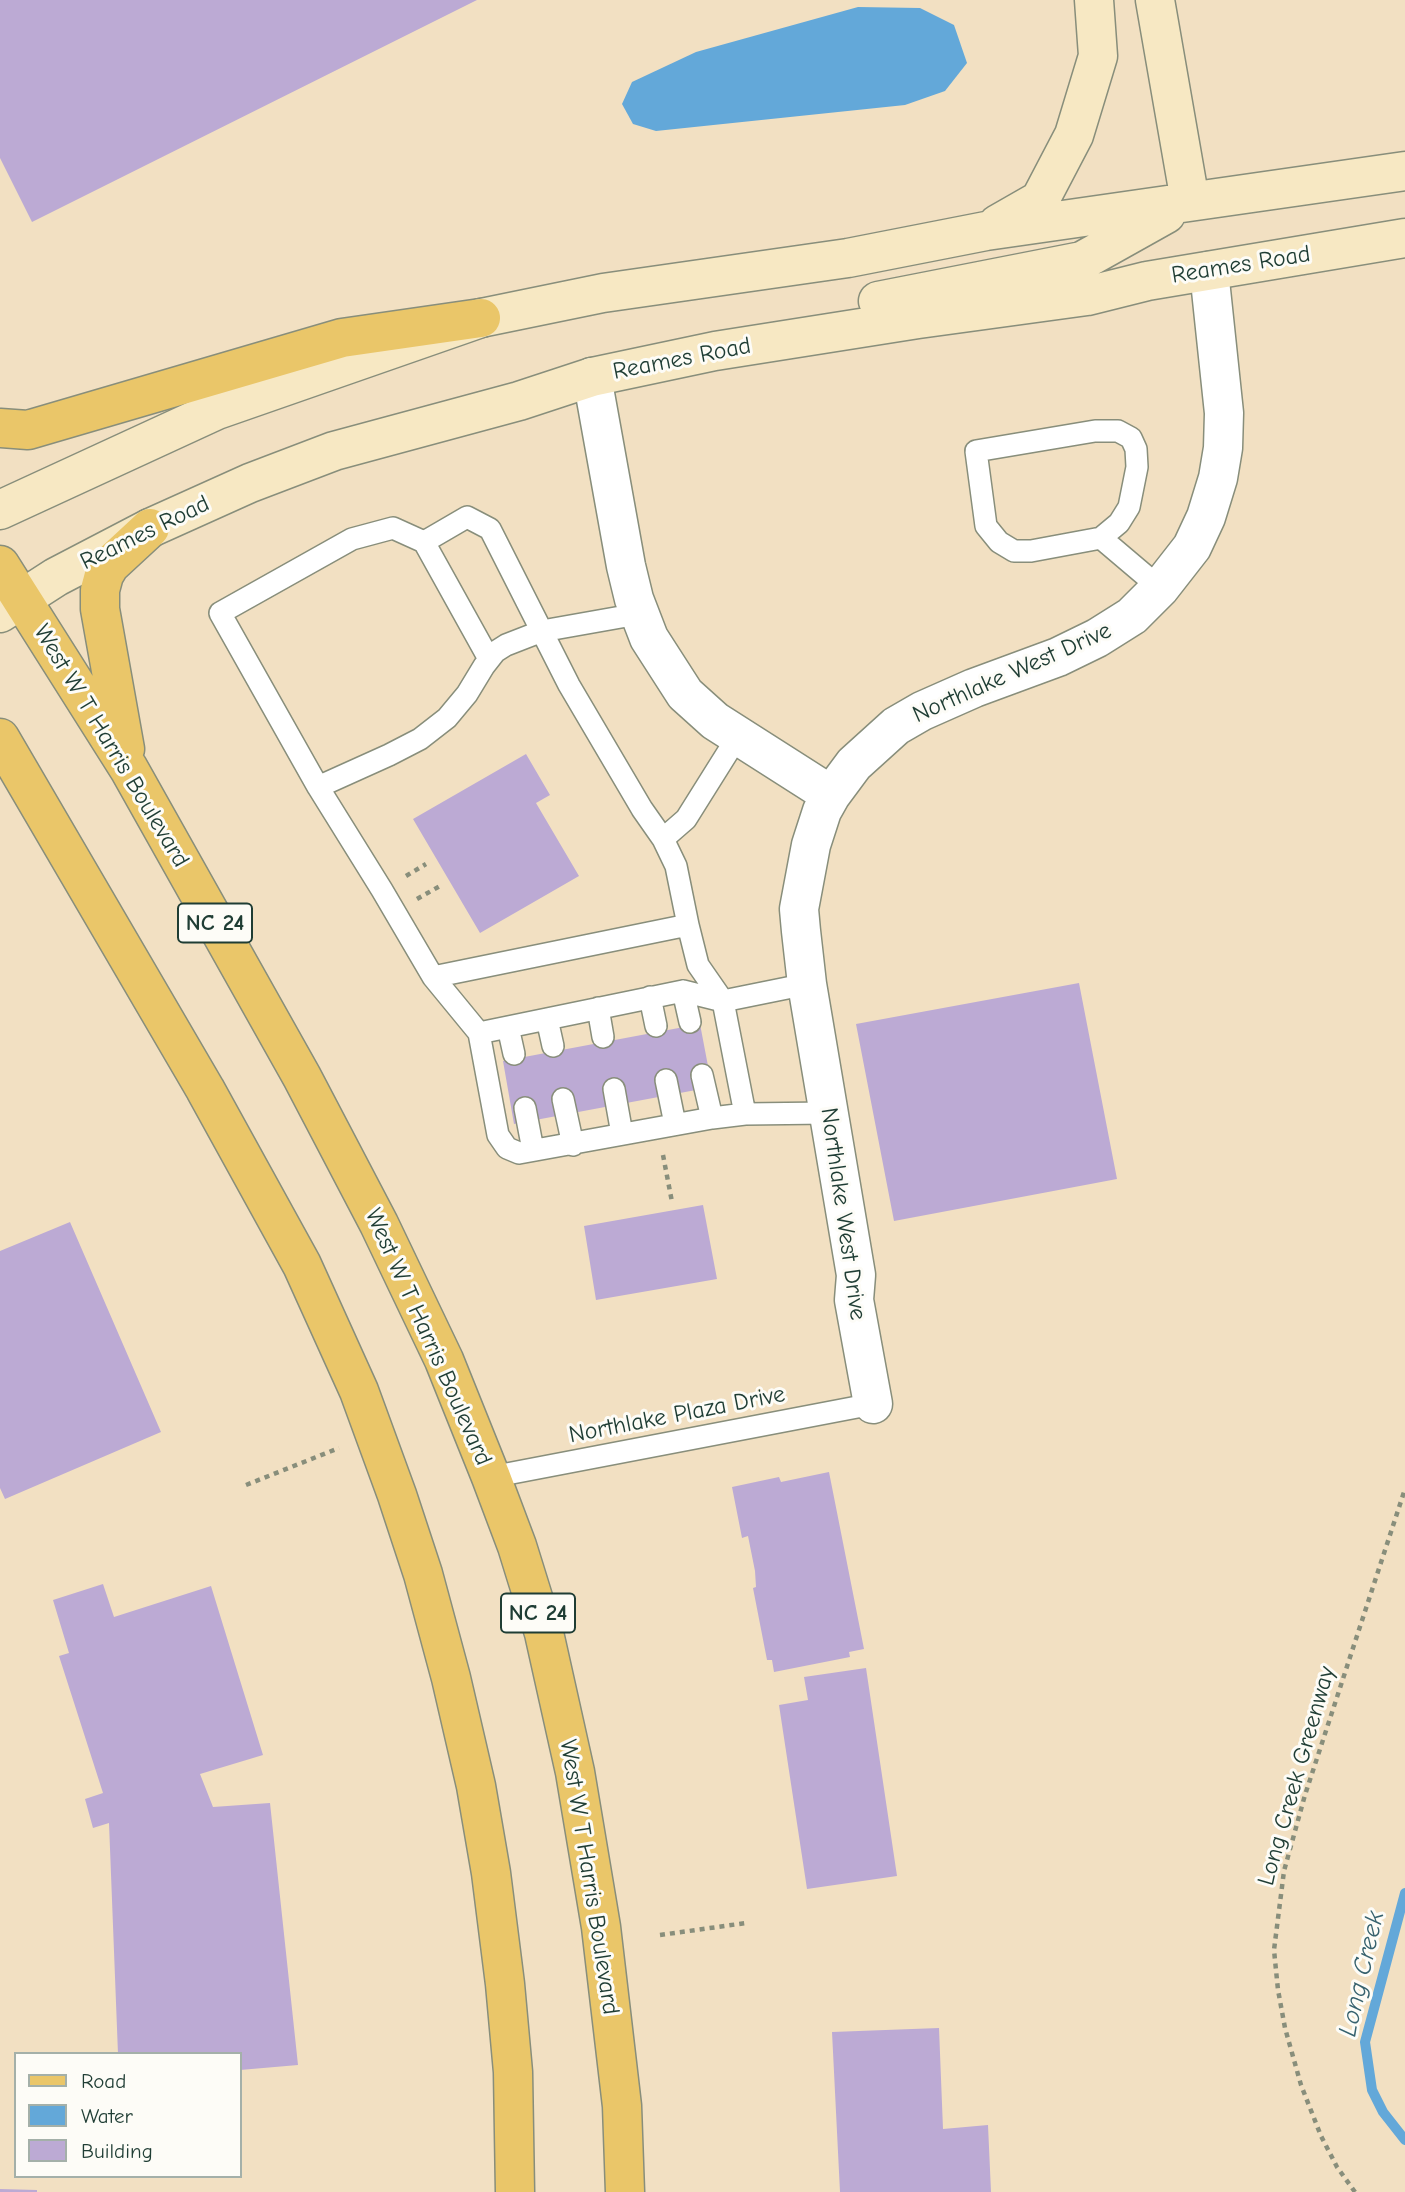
<!DOCTYPE html>
<html>
<head>
<meta charset="utf-8">
<style>
	body { margin:0 }
	#map { position:relative; width:1405px; height:2192px; overflow:hidden; background:#f2e0c2; font-family:"Comic Neue",sans-serif }
	canvas { display:block }
	.legend { position:absolute; left:14px; top:2052px; width:228px; height:126px; box-sizing:border-box; background:#fdfcf7; border:2px solid #a4b0a9; margin:0; padding:9px 12px; list-style:none; font-size:21px; color:#1f3d34 }
	.legend li { display:flex; align-items:center; gap:14px; height:35px }
	.legend b { width:35px; border:2px solid #a4b0a9 }
</style>
</head>
<body>
<div id="map">
<canvas width="1405" height="2192"></canvas>
<ul class="legend">
<li><b style="height:9px;background:#eac669"></b>Road</li>
<li><b style="height:19px;background:#63a8d9"></b>Water</li>
<li><b style="height:19px;background:#bcaad4"></b>Building</li>
</ul>
</div>
<script>
const ctx = document.querySelector('canvas').getContext('2d');
ctx.lineJoin = 'round';
function fill(path, color) { ctx.fillStyle = color; ctx.fill(path, 'evenodd'); }
const toPath = rows => new Path2D(rows.map(r => 'M' + r).join(''));
function stroke(path, color, width, dash) { ctx.strokeStyle = color; ctx.lineWidth = width; ctx.lineCap = dash ? 'butt' : 'round'; ctx.setLineDash(dash || []); ctx.stroke(path); }
function write(font, color, halo, rows, align = 'center') {
  ctx.font = font + ' "Comic Neue",sans-serif'; ctx.lineWidth = 6; ctx.setLineDash([]); ctx.textBaseline = 'middle'; ctx.strokeStyle = halo; ctx.fillStyle = color; for (const [text, x, y, turn = 0] of rows) {
    ctx.save(); ctx.translate(x, y); ctx.rotate((+turn || 0) * Math.PI / 180); ctx.textAlign = isNaN(turn) ? turn : align; if (halo) ctx.strokeText(text, 0, 0); ctx.fillText(text, 0, 0); ctx.restore();
  }
}
const water = toPath([
	[858,7,920,8,954,25,967,63,945,91,905,105,656,131,633,124,622,104,632,82,696,52]
]);
const stream = toPath([
	[1405,1893,1365,2042,1372,2090,1383,2112,1405,2140]
]);
const building = toPath([
	[0,0,477,0,32,222,0,158],
	[526,754,550,795,536,803,579,876,480,933,413,819],
	[1079,983,1117,1179,894,1221,856,1024],
	[700,1024,712,1087,514,1124,503,1061],
	[703,1205,717,1279,596,1300,584,1226],
	[70,1222,161,1432,5,1499,0,1488,0,1251],
	[829,1472,864,1649,849,1652,850,1657,774,1672,772,1660,767,1660,753,1588,756,1587,755,1571,748,1536,742,1538,732,1487,779,1477,781,1482],
	[103,1584,114,1617,211,1586,263,1755,200,1774,213,1807,270,1803,298,2065,240,2070,240,2054,118,2054,109,1823,93,1828,85,1799,103,1793,59,1656,69,1653,53,1600],
	[866,1668,897,1876,807,1889,779,1705,808,1700,804,1677],
	[939,2028,943,2129,988,2125,991,2192,840,2192,832,2032],
	[0,2189,37,2190,37,2192,0,2192]
]);
const path = toPath([
	[406,876,426,864],
	[417,899,440,886],
	[663,1155,672,1202],
	[246,1485,339,1448],
	[660,1935,746,1923],
	[1355,2192,1337,2167,1321,2136,1301,2085,1285,2028,1278,1990,1274,1950,1284,1871,1305,1795,1405,1489]
]);
const lane = toPath([
	[1101,538,1119,523,1129,507,1137,467,1136,449,1131,438,1118,431,1095,431,976,451,986,526,999,542,1014,551,1031,551,1101,538,1160,588],
	[424,542,467,517,490,529,569,685,642,809,663,839,686,819,738,736],
	[638,614,542,631,506,645,495,652,484,666,467,694,447,718,420,739,389,755,318,787,382,890,433,977,688,925,676,866,663,839],
	[318,787,220,613,352,539,393,528,424,542,489,659],
	[688,925,698,965,723,1001,745,1114],
	[433,977,479,1033,498,1135,507,1148,519,1153,712,1118,745,1114,828,1113],
	[683,991,690,1022],
	[650,997,656,1026],
	[598,1008,603,1037],
	[547,1019,553,1046],
	[508,1027,514,1054],
	[479,1033,683,991,723,1001,807,984],
	[702,1075,712,1118],
	[666,1080,675,1124],
	[614,1089,622,1134],
	[563,1099,573,1145],
	[525,1108,533,1150],
	[491,1477,873,1404]
]);
const street = toPath([
	[592,377,626,566,634,599,649,638,685,694,715,721,831,795],
	[873,1404,854,1300,856,1275,807,984,801,931,799,909,811,845,822,811,831,795,854,764,896,726,922,711,974,688,1058,657,1097,638,1132,616,1160,588,1192,547,1206,517,1218,478,1223,448,1224,413,1209,271]
]);
const secondary = toPath([
	[1155,0,1190,201],
	[998,224,1040,200,1074,135,1098,56,1094,0],
	[878,301,1082,261,1166,214],
	[0,510,217,410,481,318,603,293,848,258,986,231,1405,171],
	[0,613,56,577,150,528,250,483,334,451,519,401,592,377,715,351,918,319,1087,296,1147,281,1405,238]
]);
const primary = toPath([
	[0,428,28,430,342,338,481,318],
	[0,565,129,769,302,1077,379,1224,444,1360,491,1477,517,1546,544,1633,575,1772,601,1927,622,2106,625,2192],
	[0,738,205,1089,302,1265,359,1391,397,1495,423,1574,451,1678,476,1786,491,1873,505,1984,513,2072,515,2192],
	[125,749,100,609,100,590,104,575,110,565,150,528]
]);
const shields = [
	[215,923,74],
	[538,1613,74]
];
const shieldNames = [
	["NC 24",215,923],
	["NC 24",538,1613]
];
const streetNames = [
	["Reames Road",1241,265,-9],
	["Reames Road",682,359,-11],
	["Reames Road",145,533,-26],
	["Northlake West Drive",1012,673,-24],
	["West W T Harris Boulevard",111,746,59],
	["Northlake West Drive",843,1214,82],
	["West W T Harris Boulevard",428,1337,66],
	["Northlake Plaza Drive",677,1415,-11],
	["Long Creek Greenway",1297,1776,-74],
	["West W T Harris Boulevard",589,1877,81]
];
const waterNames = [
	["Long Creek",1362,1974,-77]
];
fill(water, '#63a8d9');
stroke(stream, '#63a8d9', 10);
fill(building, '#bcaad4');
stroke(lane, '#888e7b', 24);
stroke(street, '#888e7b', 41);
stroke(secondary, '#888e7b', 41);
stroke(primary, '#888e7b', 41);
stroke(path, '#888e7b', 4.5, [5, 5]);
stroke(lane, '#fff', 21);
stroke(street, '#fff', 38);
stroke(secondary, '#f7e8c3', 38);
stroke(primary, '#eac669', 38);
for (const [x, y, w] of shields) { const box = new Path2D(); box.roundRect(x - w / 2, y - 19.5, w, 39, 5); ctx.fillStyle = '#fdfcf7'; ctx.fill(box); stroke(box, '#1f3d34', 2); }
write('bold 23px', '#1f3d34', null, shieldNames);
write('24px', '#1f3d34', '#fdfcf7', streetNames);
write('italic 26px', '#37626e', '#fdfcf7', waterNames);
</script>
</body>
</html>
